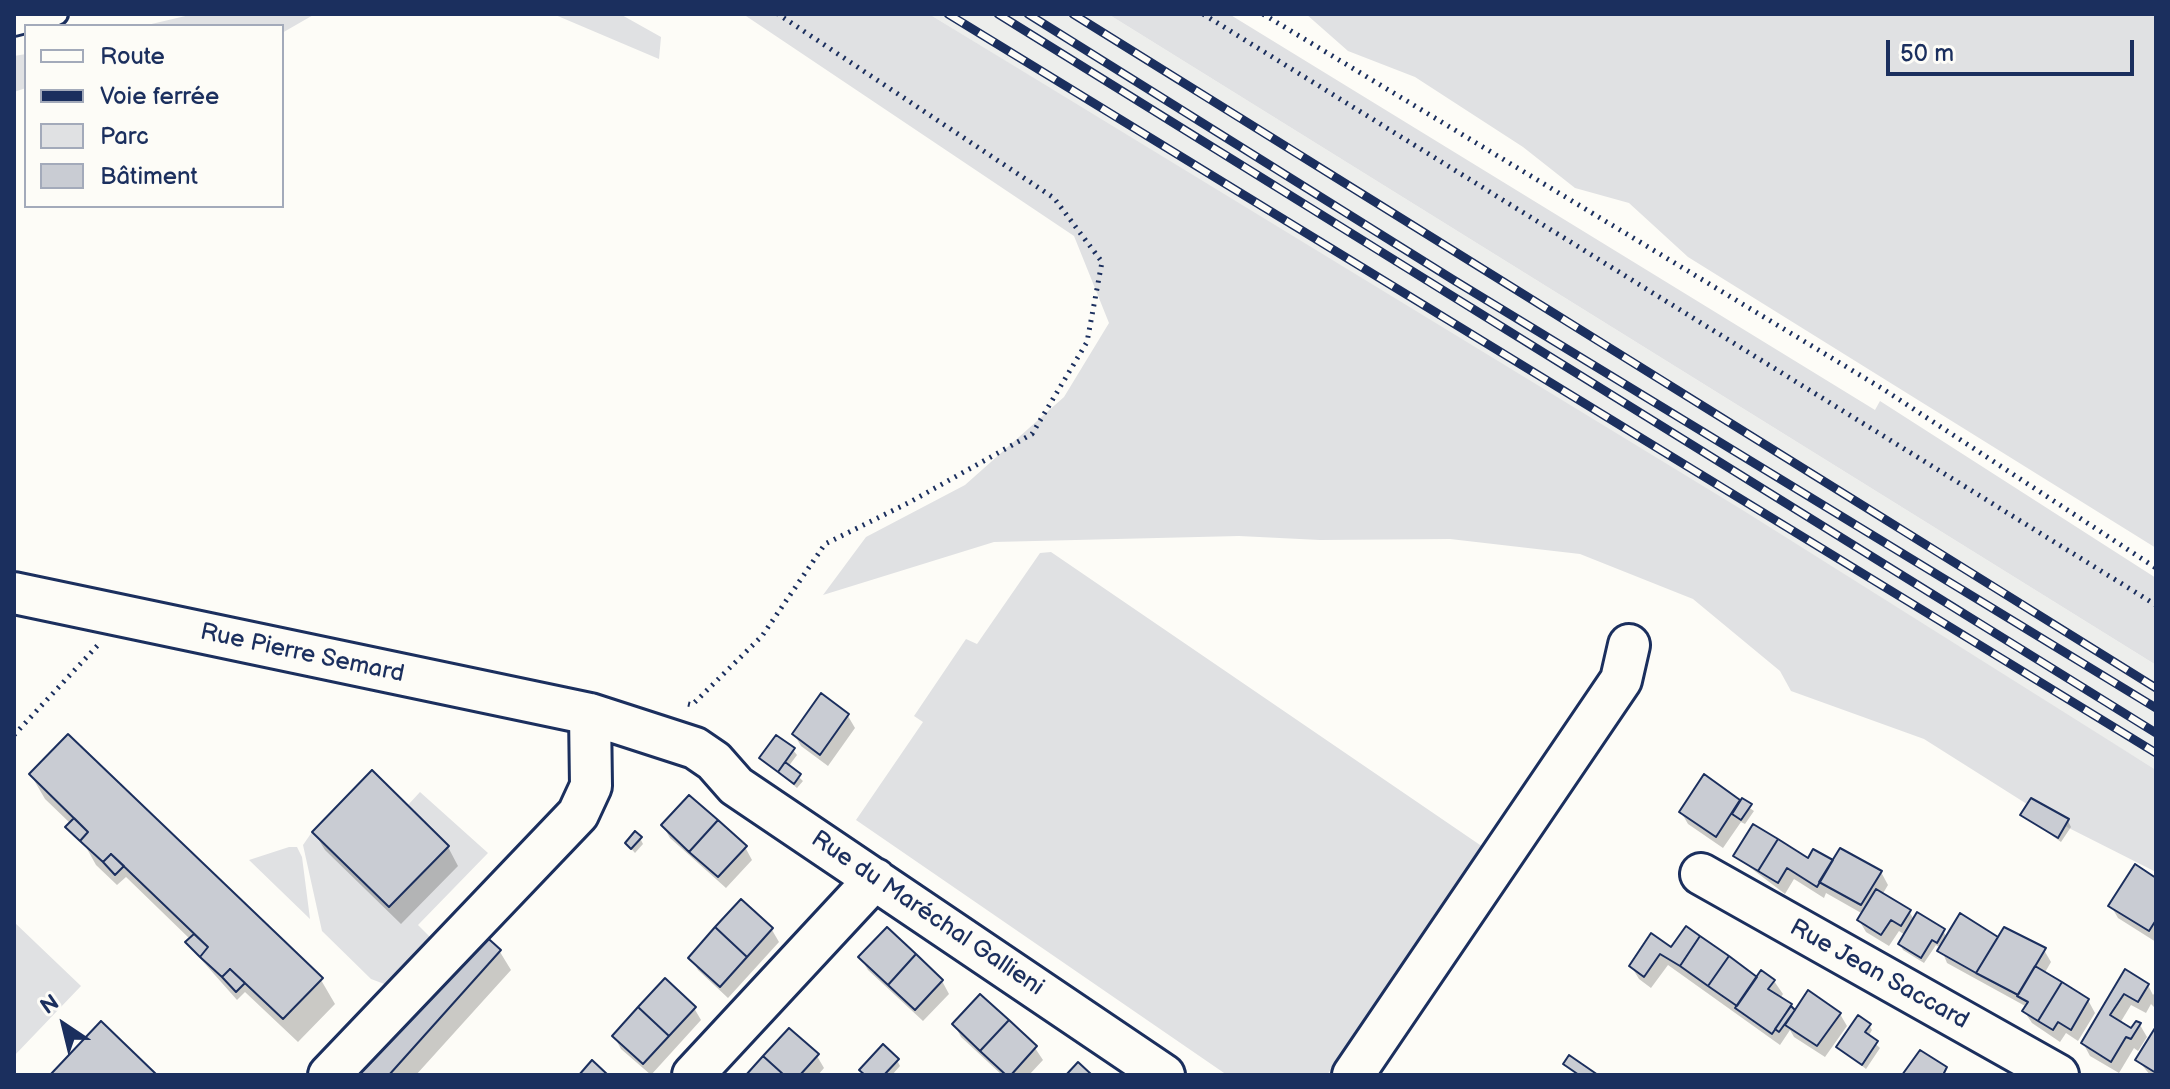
<!DOCTYPE html>
<html>
<head>
<meta charset="utf-8">
<style>
	body { margin:0 }
	#map { position:relative; width:2170px; height:1089px; overflow:hidden; background:#fdfcf7; font-family:"Balsamiq Sans",sans-serif }
	canvas { display:block }
	.frame { position:absolute; inset:0; border:16px solid #1b2f5e; pointer-events:none }
	.legend { position:absolute; left:24px; top:24px; width:260px; height:184px; box-sizing:border-box; background:#fdfcf7; border:2px solid #a3aaba; margin:0; padding:10px 14px; list-style:none; font-size:24px; color:#1b2f5e }
	.legend li { display:flex; align-items:center; gap:16px; height:40px }
	.legend b { width:40px; border:2px solid #a3aaba }
	.north { position:absolute; left:24px; top:985px; width:80px; height:80px; -webkit-text-stroke:6px #fdfcf7; paint-order:stroke; rotate:325deg; font-size:22px; font-weight:700; line-height:32px; text-align:center; color:#1b2f5e }
	.north::after { content:''; display:block; margin:auto; width:28px; height:36px; background:#1b2f5e; clip-path:polygon(50% 0,100% 100%,50% 72%,0 100%) }
	.scale { position:absolute; left:1886px; top:40px; width:248px; height:36px; box-sizing:border-box; border:4px solid #1b2f5e; border-top:0; padding-left:10px; font-size:24px; line-height:28px; white-space:nowrap; color:#1b2f5e; -webkit-text-stroke:6px #fdfcf7; paint-order:stroke }
</style>
</head>
<body>
<div id="map">
<canvas width="2170" height="1089"></canvas>
<div class="frame"></div>
<ul class="legend">
<li><b style="height:10px;background:#fdfcf7"></b>Route</li>
<li><b style="height:10px;background:#1b2f5e"></b>Voie ferrée</li>
<li><b style="height:22px;background:#e0e1e3"></b>Parc</li>
<li><b style="height:22px;background:#c9ccd3"></b>Bâtiment</li>
</ul>
<div class="north">N</div>
<div class="scale">50 m</div>
</div>
<script>
const ctx = document.querySelector('canvas').getContext('2d');
ctx.lineJoin = 'round';
function fill(path, color) { ctx.fillStyle = color; ctx.fill(path, 'evenodd'); }
const toPath = rows => new Path2D(rows.map(r => 'M' + r).join(''));
function stroke(path, color, width, dash) { ctx.strokeStyle = color; ctx.lineWidth = width; ctx.lineCap = dash ? 'butt' : 'round'; ctx.setLineDash(dash || []); ctx.stroke(path); }
function write(font, color, halo, rows, align = 'center') {
  ctx.font = font + ' "Balsamiq Sans",sans-serif'; ctx.lineWidth = 6; ctx.setLineDash([]); ctx.textBaseline = 'middle'; ctx.strokeStyle = halo; ctx.fillStyle = color; for (const [text, x, y, turn = 0] of rows) {
    ctx.save(); ctx.translate(x, y); ctx.rotate((+turn || 0) * Math.PI / 180); ctx.textAlign = isNaN(turn) ? turn : align; if (halo) ctx.strokeText(text, 0, 0); ctx.fillText(text, 0, 0); ctx.restore();
  }
}
const built = toPath([
	[929,14,1108,14,2156,665,2156,770]
]);
const green = toPath([
	[194,14,315,14,282,33,282,26,143,26],
	[553,14,620,14,661,37,659,59],
	[743,14,929,14,1744,511,2156,770,2156,872,2049,818,1924,739,1791,691,1780,671,1693,599,1580,554,1450,539,1320,540,1239,536,994,542,823,595,866,537,965,485,1064,397,1109,323,1074,236],
	[1108,14,1229,14,1875,410,1880,401,2156,578,2156,665],
	[1306,14,2156,14,2156,548,1688,257,1629,203,1575,188,1523,147,1415,77,1348,51],
	[26,54,26,88,14,92,14,56],
	[1051,552,1483,847,1327,1075,1227,1075,856,820,923,722,914,716,966,639,977,644,1040,553],
	[420,792,488,853,418,925,437,944,387,985,371,979,322,931,303,845,312,832,389,907,449,846,408,805],
	[289,847,297,847,302,857,310,919,249,860],
	[14,922,81,986,14,1056]
]);
const shadow = toPath([
	[821,696,848,716,855,728,828,766,801,746,794,734],
	[793,750,797,755,788,767,803,781,797,788,761,758],
	[31,775,321,980,335,1004,298,1042,245,992,237,1000,191,948,188,943,191,940,126,877,117,885,96,865,86,847,71,833,68,827,71,824,45,799],
	[1704,777,1754,811,1745,824,1741,822,1723,848,1688,824,1681,812],
	[2023,815,2068,821,2071,827,2061,842],
	[663,826,745,847,752,860,726,888,670,838],
	[314,832,448,847,458,866,401,924,325,850],
	[640,838,643,844,635,853,627,844],
	[1735,856,1833,863,1881,872,1888,885,1882,895,1909,911,1914,920,1943,931,1947,938,1998,939,2044,950,2051,962,2044,974,2088,1000,2095,1013,2078,1041,2066,1033,2060,1042,2032,1023,2024,1011,2027,1007,1947,963,1941,948,1936,945,1924,963,1903,950,1900,944,1905,935,1899,931,1889,946,1866,932,1859,920,1863,914,1826,893,1824,898,1794,879,1785,894],
	[2156,880,2156,942,2118,918,2111,906],
	[741,902,772,930,779,942,728,998,698,970,691,958],
	[887,930,942,981,949,994,923,1021,868,970,860,957],
	[481,935,500,952,511,970,416,1075,355,1075],
	[1652,936,1672,950,1757,980,1774,981,1783,994,1780,999,1795,1013,1840,1014,1847,1026,1825,1057,1794,1037,1790,1030,1780,1045,1668,965,1651,988,1639,979,1631,966],
	[2126,972,2148,985,2153,995,2156,991,2156,1009,2151,1004,2146,1013,2131,1005,2120,1023,2132,1031,2140,1025,2147,1037,2138,1051,2134,1048,2119,1073,2090,1056,2083,1043],
	[694,1008,701,1020,651,1075,621,1049,614,1036],
	[954,1024,1035,1048,1043,1060,1029,1075,1002,1075,961,1037],
	[1869,1025,1872,1030,1868,1037,1880,1048,1866,1069,1838,1047],
	[2156,1031,2156,1075,2150,1075,2138,1060],
	[817,1056,824,1068,818,1075,748,1075],
	[897,1060,900,1066,892,1075,864,1075,862,1070]
]);
const building = toPath([
	[821,693,849,714,820,755,792,734,821,693],
	[68,734,323,978,283,1019,230,969,222,977,200,957,208,947,111,854,103,862,80,841,88,832,29,774,68,734],
	[776,735,795,748,778,772,759,758,776,735],
	[785,762,801,774,794,784,778,772,785,762],
	[372,770,449,846,389,907,312,832,372,770],
	[1704,774,1740,800,1716,837,1679,812,1704,774],
	[689,795,718,820,689,852,661,825,689,795],
	[1742,798,1752,804,1741,820,1732,814,1742,798],
	[2031,798,2069,819,2058,838,2020,815,2031,798],
	[74,818,88,832,80,841,65,827,74,818],
	[718,820,747,846,718,877,689,852,718,820],
	[1753,824,1778,839,1758,871,1733,856,1753,824],
	[635,831,642,837,631,849,625,843,635,831],
	[1778,839,1808,858,1813,849,1833,860,1817,887,1787,868,1778,883,1758,871,1778,839],
	[1840,848,1882,871,1861,905,1819,882,1840,848],
	[111,854,124,866,115,875,103,862,111,854],
	[2135,864,2156,878,2156,920,2149,931,2108,906,2135,864],
	[1876,889,1911,910,1901,926,1891,920,1881,935,1857,920,1876,889],
	[741,899,773,928,747,957,715,927,741,899],
	[1917,912,1945,929,1937,943,1932,940,1921,958,1898,944,1917,912],
	[1960,913,1998,937,1976,973,1937,951,1960,913],
	[1686,926,1700,936,1680,966,1660,954,1644,977,1629,966,1651,933,1671,947,1686,926],
	[715,927,747,957,720,987,688,958,715,927],
	[887,927,916,954,888,985,858,957,887,927],
	[2004,927,2046,948,2018,995,1976,973,2004,927],
	[481,932,501,950,389,1075,353,1075,481,932],
	[194,934,208,947,200,957,185,942,194,934],
	[1700,936,1729,956,1708,986,1680,966,1700,936],
	[916,954,943,980,915,1010,888,985,916,954],
	[1729,956,1757,977,1737,1006,1708,986,1729,956],
	[2035,966,2062,982,2038,1021,2022,1011,2028,1002,2017,996,2035,966],
	[230,969,245,983,236,992,222,977,230,969],
	[2125,969,2149,984,2138,1002,2124,994,2110,1015,2131,1028,2136,1021,2141,1023,2131,1039,2126,1037,2111,1062,2081,1043,2125,969],
	[1761,970,1775,980,1768,989,1792,1004,1772,1034,1735,1008,1761,970],
	[665,978,696,1007,669,1036,638,1007,665,978],
	[2062,982,2089,999,2071,1030,2058,1022,2053,1030,2038,1021,2062,982],
	[1808,990,1841,1013,1817,1046,1785,1025,1808,990],
	[980,994,1009,1020,980,1051,952,1024,980,994],
	[1791,1006,1795,1010,1779,1032,1775,1029,1791,1006],
	[638,1007,669,1036,643,1064,612,1036,638,1007],
	[1858,1015,1871,1024,1865,1032,1878,1041,1862,1065,1836,1047,1858,1015],
	[1009,1020,1037,1046,1011,1075,1006,1075,980,1051,1009,1020],
	[101,1021,157,1075,50,1075,101,1021],
	[789,1028,819,1054,800,1075,784,1075,763,1056,789,1028],
	[2155,1028,2156,1029,2156,1073,2135,1060,2155,1028],
	[883,1044,899,1059,884,1075,865,1075,859,1070,883,1044],
	[1920,1050,1947,1067,1943,1075,1902,1075,1920,1050],
	[1569,1055,1598,1075,1579,1075,1563,1064,1569,1055],
	[763,1056,784,1075,746,1075,763,1056],
	[592,1060,608,1075,579,1075,592,1060],
	[1078,1062,1092,1075,1066,1075,1078,1062]
]);
const path = toPath([
	[1203,14,2156,605],
	[1263,14,1883,389,2156,568],
	[688,704,692,705,762,636,825,544,910,502,1032,434,1087,342,1102,262,1054,198,778,14],
	[14,735,98,645]
]);
const lane = toPath([
	[14,25,57,14]
]);
const street = toPath([
	[14,593,590,714,695,748,714,761,736,786,1164,1075],
	[1701,874,2058,1075],
	[329,1075,578,814,591,786,590,714],
	[693,1075,875,879],
	[1353,1075,1621,680,1629,645]
]);
const rail = toPath([
	[948,14,2156,753],
	[998,14,2156,733],
	[1028,14,1452,279,2156,708],
	[1073,14,2156,688]
]);
const streetNames = [
	["Rue Pierre Semard",302,654,12],
	["Rue du Maréchal Gallieni",927,914,34],
	["Rue Jean Saccard",1879,975,29]
];
fill(built, '#edeeec');
fill(green, '#e0e1e3');
fill(shadow, '#0003');
fill(building, '#c9ccd3');
stroke(building, '#1b2f5e', 2);
stroke(lane, '#1b2f5e', 26);
stroke(street, '#1b2f5e', 46);
stroke(path, '#1b2f5e', 5, [2, 6]);
stroke(lane, '#fdfcf7', 20);
stroke(street, '#fdfcf7', 40);
stroke(rail, '#1b2f5e', 9);
stroke(rail, '#fdfcf7', 6, [18]);
write('24px', '#1b2f5e', '#fdfcf7', streetNames);
</script>
</body>
</html>
